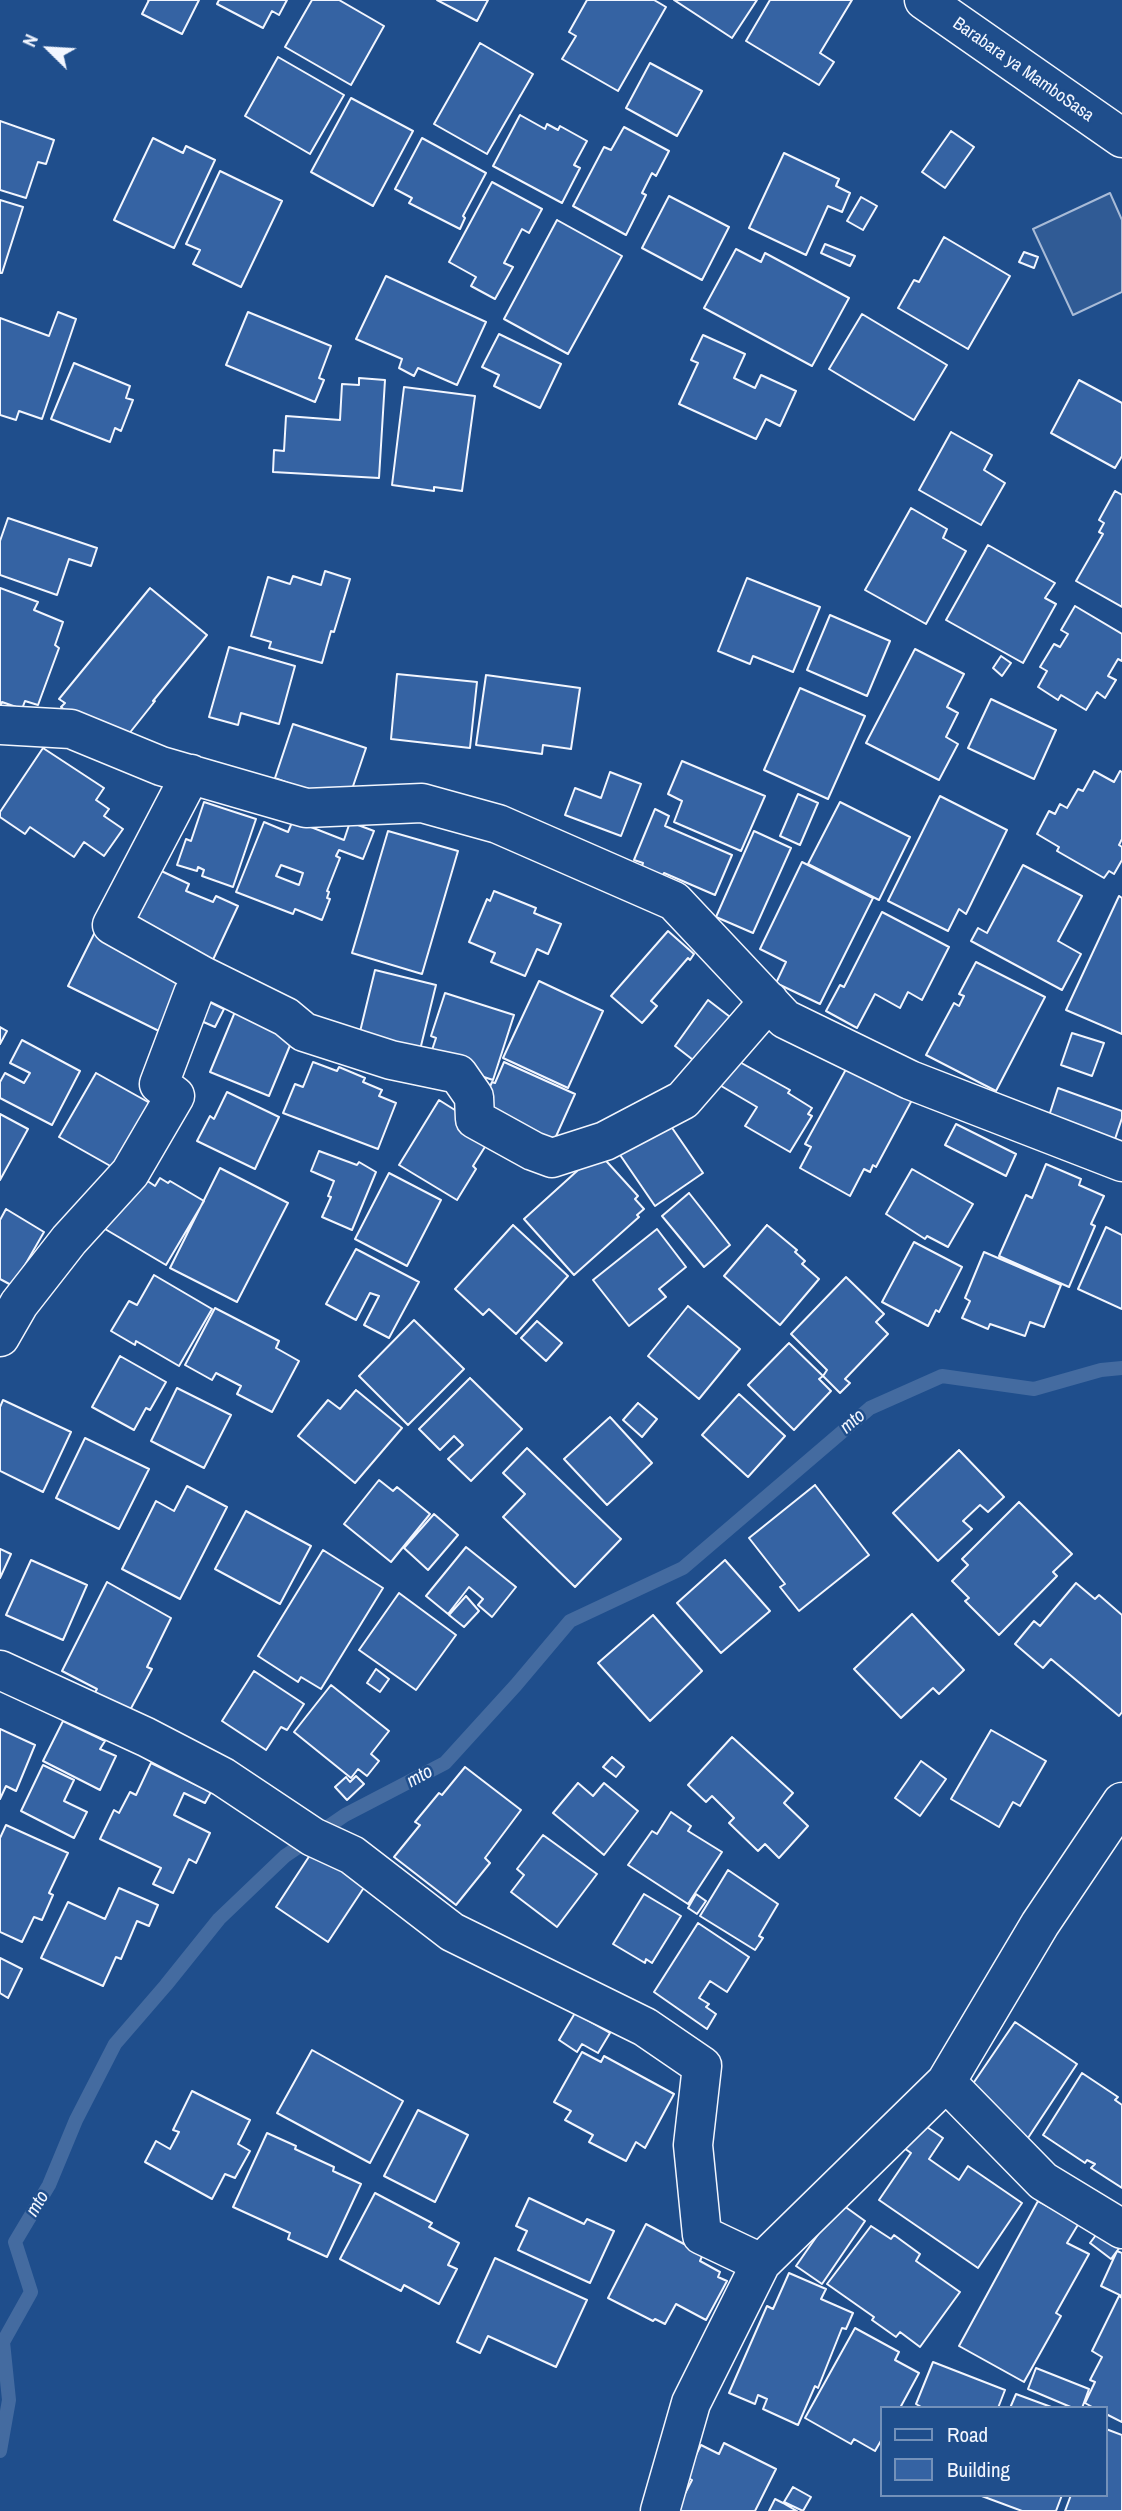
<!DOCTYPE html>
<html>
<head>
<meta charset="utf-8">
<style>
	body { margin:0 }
	#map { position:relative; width:1122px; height:2511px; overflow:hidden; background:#1f4e8c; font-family:"Archivo Narrow",sans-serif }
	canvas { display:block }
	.legend { position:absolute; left:880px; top:2406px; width:228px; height:91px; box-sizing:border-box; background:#1f4e8c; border:2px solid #7391ba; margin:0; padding:9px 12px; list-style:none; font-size:21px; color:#f2f6ff }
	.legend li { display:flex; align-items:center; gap:14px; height:35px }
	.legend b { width:35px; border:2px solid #7391ba }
	.north { position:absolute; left:14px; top:14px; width:70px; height:70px; -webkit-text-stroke:5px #1f4e8c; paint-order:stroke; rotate:294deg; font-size:19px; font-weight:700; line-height:28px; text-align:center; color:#f2f6ff }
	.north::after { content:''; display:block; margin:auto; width:24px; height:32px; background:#f2f6ff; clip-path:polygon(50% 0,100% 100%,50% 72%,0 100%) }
</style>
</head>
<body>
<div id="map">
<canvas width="1122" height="2511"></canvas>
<ul class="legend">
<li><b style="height:9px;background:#1f4e8c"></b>Road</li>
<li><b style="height:19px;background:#3563a3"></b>Building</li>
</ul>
<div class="north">N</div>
</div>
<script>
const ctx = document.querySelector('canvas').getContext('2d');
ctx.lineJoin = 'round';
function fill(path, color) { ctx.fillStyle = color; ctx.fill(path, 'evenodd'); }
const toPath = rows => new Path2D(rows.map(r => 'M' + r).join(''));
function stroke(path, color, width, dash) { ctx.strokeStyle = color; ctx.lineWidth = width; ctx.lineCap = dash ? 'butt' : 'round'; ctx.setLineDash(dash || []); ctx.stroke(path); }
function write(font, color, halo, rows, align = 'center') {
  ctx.font = font + ' "Archivo Narrow",sans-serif'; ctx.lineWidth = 5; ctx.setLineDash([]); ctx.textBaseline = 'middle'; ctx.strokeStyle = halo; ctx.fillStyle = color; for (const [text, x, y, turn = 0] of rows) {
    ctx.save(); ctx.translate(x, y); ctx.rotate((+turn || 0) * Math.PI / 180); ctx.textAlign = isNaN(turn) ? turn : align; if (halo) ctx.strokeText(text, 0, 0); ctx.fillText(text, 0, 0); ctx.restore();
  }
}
const built = toPath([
	[1110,193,1122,220,1122,292,1073,315,1033,229,1110,193]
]);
const stream = toPath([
	[0,2451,9,2400,3,2342,31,2292,15,2242,49,2185,76,2120,115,2044,166,1985,219,1919,285,1856,313,1837,345,1815,445,1763,516,1685,570,1621,683,1568,870,1408,942,1376,1034,1389,1101,1370,1122,1368]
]);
const building = toPath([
	[149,0,148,0,199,0,182,34,142,14,149,0],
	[219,0,287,0,279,15,272,11,263,28,217,4,219,0],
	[312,0,339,0,384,26,351,85,285,47,312,0],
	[437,0,488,0,477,21,437,0],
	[587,0,654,0,666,7,618,91,562,59,576,36,569,32,587,0],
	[674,0,757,0,732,38,674,0],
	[770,0,852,0,820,53,834,62,819,85,746,41,770,0],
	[480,43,533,74,487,154,434,124,480,43],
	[278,57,344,95,310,154,245,116,278,57],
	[650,63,702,91,677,136,626,108,650,63],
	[351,98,413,131,373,206,311,172,351,98],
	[520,115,545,129,547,124,558,130,560,126,587,141,574,165,580,168,562,203,493,166,520,115],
	[0,121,54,140,46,164,38,162,26,198,0,190,0,121],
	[624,127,669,151,656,176,652,173,642,193,646,195,626,235,573,206,604,147,611,150,624,127],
	[951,131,974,147,945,188,922,172,951,131],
	[153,138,183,153,186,146,215,160,174,248,114,220,153,138],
	[422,138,486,173,463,216,465,218,460,229,409,203,412,198,395,189,422,138],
	[784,153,839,179,836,186,850,193,842,212,828,206,806,255,749,228,784,153],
	[220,171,282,201,241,287,193,264,200,250,186,244,220,171],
	[492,182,542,209,529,233,522,229,504,263,513,267,495,299,471,286,476,277,449,262,492,182],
	[669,196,729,227,702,280,642,248,669,196],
	[861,197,877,206,863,230,847,221,861,197],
	[0,200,23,207,2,273,0,273,0,200],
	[557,220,622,256,568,354,504,319,557,220],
	[944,237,1010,276,968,349,898,308,914,280,919,282,944,237],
	[825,244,855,256,850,266,821,253,825,244],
	[736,249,761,262,765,253,849,298,812,366,704,308,736,249],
	[1024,252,1038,257,1034,268,1019,262,1024,252],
	[386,276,486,322,457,385,418,368,414,376,399,368,402,359,356,339,386,276],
	[58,312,76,319,42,419,19,411,16,420,0,415,0,318,49,336,58,312],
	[248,312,331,346,319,378,324,380,315,402,226,365,248,312],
	[862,314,947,365,914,420,829,369,862,314],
	[499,334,561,364,540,408,494,386,499,375,482,367,499,334],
	[703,335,745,354,734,378,755,388,761,375,796,391,780,426,766,419,756,439,679,404,698,363,691,360,703,335],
	[74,363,130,386,126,398,133,400,121,431,115,428,110,442,51,419,74,363],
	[359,378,385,380,379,478,273,472,274,450,284,451,286,416,340,420,342,384,359,385,359,378],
	[1079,380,1122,403,1122,456,1115,468,1051,433,1079,380],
	[404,387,475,396,462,491,434,487,434,491,392,485,404,387],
	[951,432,992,455,984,470,1005,483,981,525,919,490,951,432],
	[1115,491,1122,495,1122,607,1076,581,1103,534,1099,532,1104,523,1099,520,1115,491],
	[911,508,947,529,943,538,966,551,926,624,865,590,911,508],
	[8,518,97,548,91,566,69,559,57,595,0,575,0,541,8,518],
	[988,545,1055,583,1045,598,1056,604,1023,663,946,620,988,545],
	[325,571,350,579,334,632,331,631,322,663,269,648,271,642,251,636,268,577,290,584,293,576,321,585,325,571],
	[747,578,820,607,793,672,753,656,750,664,718,651,747,578],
	[0,588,38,602,34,610,63,622,55,645,59,648,38,705,25,701,22,709,2,702,0,706,0,588],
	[150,588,207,635,153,701,155,701,124,740,79,722,61,707,65,703,59,699,150,588],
	[1075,606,1122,634,1122,661,1118,659,1108,676,1116,680,1105,698,1097,692,1086,710,1061,695,1058,700,1038,687,1047,671,1040,667,1054,644,1060,647,1068,634,1061,630,1075,606],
	[830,615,890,641,867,696,807,670,830,615],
	[229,647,295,666,279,724,241,713,238,725,209,717,229,647],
	[915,649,964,674,947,707,958,713,946,737,958,744,939,780,866,743,915,649],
	[1001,656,1011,663,1002,676,993,668,1001,656],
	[397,674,477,682,470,748,391,739,397,674],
	[486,675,580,688,571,749,543,745,542,754,476,745,486,675],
	[800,688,865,716,828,799,764,770,800,688],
	[991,699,1056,730,1034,779,968,748,991,699],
	[293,724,366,748,349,798,309,791,275,778,293,724],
	[43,748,104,788,96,800,109,809,104,816,123,829,104,856,84,842,74,857,30,827,25,834,0,817,0,812,43,748],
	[682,761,765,796,741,851,674,822,682,801,668,794,682,761],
	[1094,771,1114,782,1120,771,1122,772,1122,839,1119,845,1122,847,1122,860,1114,874,1109,871,1104,878,1057,851,1059,847,1037,834,1049,811,1055,814,1060,804,1067,808,1078,789,1083,791,1094,771],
	[610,772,641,784,621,836,565,815,575,788,601,798,610,772],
	[798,794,818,803,800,845,780,836,798,794],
	[940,796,1007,830,966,914,959,909,948,931,888,901,940,796],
	[204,802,256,819,233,887,202,876,204,870,198,867,197,871,177,865,186,839,191,841,204,802],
	[840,802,910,837,879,900,808,864,840,802],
	[655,809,669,816,665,826,732,855,715,895,664,873,661,879,641,870,643,863,634,860,655,809],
	[293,820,344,840,350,822,374,831,363,859,339,850,336,856,340,858,327,891,329,892,327,898,330,899,322,920,295,909,293,914,236,892,264,822,288,832,293,820],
	[281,865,303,873,299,885,276,876,281,865],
	[388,831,458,851,422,974,352,953,388,831],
	[754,831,791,848,753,933,716,917,754,831],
	[802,862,873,898,820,1004,776,983,786,962,760,949,802,862],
	[1023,865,1082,896,1058,941,1081,954,1062,990,971,941,978,928,987,933,1023,865],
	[155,868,189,884,186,891,213,902,216,896,238,906,211,964,132,916,155,868],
	[494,891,536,908,534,913,561,924,548,954,537,949,525,976,491,962,495,953,469,942,487,899,490,901,494,891],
	[1119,896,1122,898,1122,1034,1066,1010,1119,896],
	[882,912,949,947,922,1000,908,992,900,1008,875,994,857,1028,826,1011,840,985,844,987,882,912],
	[96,930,188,976,161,1032,68,986,96,930],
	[668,931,694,954,690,960,688,958,651,1001,657,1006,642,1023,611,996,668,931],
	[976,962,1045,997,996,1091,926,1055,954,1003,959,1006,964,996,959,994,976,962],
	[375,970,436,985,418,1058,357,1044,375,970],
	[539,981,603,1011,568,1088,503,1058,539,981],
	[445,993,514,1015,493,1080,429,1059,436,1038,431,1036,445,993],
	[201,998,224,1009,215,1027,192,1017,201,998],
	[708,1000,734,1020,701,1066,675,1046,708,1000],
	[237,1007,296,1031,269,1096,210,1072,237,1007],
	[0,1027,7,1031,0,1044,0,1027],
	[1072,1033,1104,1043,1092,1076,1061,1065,1072,1033],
	[22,1040,80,1071,52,1125,0,1098,0,1082,5,1073,24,1083,30,1073,10,1063,22,1040],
	[736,1060,790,1090,788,1093,812,1108,808,1114,812,1116,790,1152,745,1126,757,1107,711,1080,736,1060],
	[313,1062,337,1071,339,1067,365,1078,363,1082,382,1090,379,1096,396,1103,378,1149,283,1113,295,1084,303,1087,313,1062],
	[504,1062,575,1094,549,1152,477,1116,492,1082,495,1083,504,1062],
	[850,1062,912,1100,876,1167,873,1165,870,1172,864,1169,850,1196,800,1168,811,1147,805,1144,850,1062],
	[96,1073,157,1107,121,1172,59,1137,96,1073],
	[1058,1088,1122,1111,1122,1118,1114,1142,1048,1119,1058,1088],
	[227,1092,279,1117,255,1169,197,1141,210,1116,214,1119,227,1092],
	[439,1100,493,1134,473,1166,476,1169,457,1200,399,1165,439,1100],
	[0,1114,28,1129,0,1180,0,1114],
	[668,1122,703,1173,655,1206,616,1149,668,1122],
	[956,1124,1016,1154,1006,1176,945,1145,956,1124],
	[319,1151,357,1165,359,1162,376,1172,352,1230,322,1217,331,1197,328,1196,334,1181,311,1171,319,1151],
	[598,1152,638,1196,635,1199,644,1209,637,1215,639,1217,574,1275,524,1219,598,1152],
	[1046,1164,1081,1179,1079,1185,1104,1196,1091,1224,1095,1226,1069,1287,999,1256,1026,1195,1032,1198,1046,1164],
	[220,1168,288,1203,237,1302,170,1268,220,1168],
	[912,1169,973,1204,948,1247,927,1236,925,1239,886,1214,912,1169],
	[389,1173,441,1200,407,1266,355,1239,389,1173],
	[137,1174,155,1186,160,1178,168,1183,170,1181,204,1201,166,1265,105,1229,137,1174],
	[689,1193,730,1245,704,1267,662,1216,689,1193],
	[6,1209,44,1232,13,1286,0,1279,0,1220,6,1209],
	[513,1225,568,1276,516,1334,489,1309,483,1315,455,1289,513,1225],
	[767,1225,797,1250,795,1252,805,1261,802,1264,819,1279,780,1325,724,1276,767,1225],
	[1106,1227,1122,1235,1122,1309,1078,1289,1106,1227],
	[657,1229,686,1267,659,1289,666,1297,629,1326,593,1280,657,1229],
	[914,1242,962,1267,939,1312,936,1310,928,1326,882,1302,914,1242],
	[356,1249,419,1282,389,1338,364,1325,379,1296,370,1293,356,1320,326,1304,356,1249],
	[984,1252,1061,1285,1044,1327,1030,1322,1025,1336,990,1324,988,1329,962,1318,970,1301,965,1298,984,1252],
	[154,1275,212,1309,179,1366,136,1341,135,1345,111,1331,129,1301,137,1305,154,1275],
	[846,1277,884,1314,876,1322,888,1334,845,1379,850,1383,840,1393,823,1376,827,1370,791,1334,846,1277],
	[688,1306,740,1349,699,1399,648,1356,688,1306],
	[215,1308,279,1341,276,1348,299,1361,272,1412,237,1394,241,1386,216,1373,212,1380,185,1365,215,1308],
	[414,1320,464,1369,408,1425,359,1376,414,1320],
	[537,1321,562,1343,546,1361,521,1338,537,1321],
	[789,1343,823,1376,819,1379,831,1391,794,1430,748,1385,789,1343],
	[120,1356,166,1382,150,1410,146,1408,134,1430,92,1407,120,1356],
	[470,1378,522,1429,471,1481,448,1459,463,1445,454,1436,440,1450,419,1429,470,1378],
	[177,1388,231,1415,204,1468,151,1441,177,1388],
	[356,1390,402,1428,355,1483,298,1436,328,1400,340,1409,356,1390],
	[739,1394,785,1436,748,1477,702,1435,739,1394],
	[3,1400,71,1432,43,1492,0,1471,0,1407,3,1400],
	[638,1403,657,1419,642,1437,623,1420,638,1403],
	[610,1417,652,1463,607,1505,564,1459,610,1417],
	[85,1438,149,1469,119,1529,56,1498,85,1438],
	[527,1448,621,1539,575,1587,503,1517,525,1494,503,1473,527,1448],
	[959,1450,1004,1497,988,1512,980,1505,963,1521,972,1529,938,1561,893,1513,959,1450],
	[379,1480,393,1491,397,1487,430,1514,391,1562,344,1524,379,1480],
	[815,1485,869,1555,799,1611,780,1587,785,1584,749,1538,815,1485],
	[187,1486,227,1507,180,1599,122,1569,156,1501,174,1511,187,1486],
	[1019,1502,1072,1554,1053,1572,1057,1576,999,1635,965,1601,969,1598,952,1581,968,1565,962,1559,1019,1502],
	[246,1511,311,1546,280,1604,215,1569,246,1511],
	[434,1514,458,1535,428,1570,404,1548,434,1514],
	[466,1547,516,1587,492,1617,478,1605,483,1599,469,1587,448,1614,426,1596,466,1547],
	[0,1549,11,1554,0,1578,0,1549],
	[323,1550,383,1588,321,1689,301,1677,298,1682,258,1656,323,1550],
	[31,1560,87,1585,63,1640,6,1615,31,1560],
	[725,1560,770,1611,721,1653,677,1603,725,1560],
	[107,1582,171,1618,147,1667,152,1669,128,1714,93,1696,97,1689,62,1671,107,1582],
	[1076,1583,1095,1599,1099,1595,1122,1615,1122,1712,1119,1716,1051,1659,1043,1668,1015,1644,1034,1621,1040,1626,1076,1583],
	[399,1593,456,1635,416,1690,359,1650,399,1593],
	[466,1596,479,1611,464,1627,449,1615,466,1596],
	[912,1614,964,1670,939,1694,933,1688,901,1718,854,1669,912,1614],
	[653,1615,702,1671,650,1721,598,1663,653,1615],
	[376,1669,389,1679,380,1692,367,1683,376,1669],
	[254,1671,304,1704,287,1730,281,1727,266,1750,222,1721,254,1671],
	[331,1685,389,1731,371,1754,379,1761,367,1776,358,1769,351,1778,294,1732,331,1685],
	[63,1721,105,1741,100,1749,116,1756,100,1790,43,1761,63,1721],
	[0,1729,35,1745,16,1791,6,1786,0,1799,0,1729],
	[991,1730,1046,1761,1020,1806,1013,1802,999,1827,951,1799,991,1730],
	[732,1737,793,1793,784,1803,808,1826,779,1858,765,1844,758,1851,729,1823,734,1818,712,1796,706,1802,688,1785,732,1737],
	[612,1757,624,1767,616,1777,603,1767,612,1757],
	[921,1761,946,1779,920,1816,895,1798,921,1761],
	[151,1763,211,1792,205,1803,184,1793,174,1815,210,1833,196,1863,189,1859,173,1893,153,1884,161,1868,100,1839,114,1810,119,1813,130,1792,136,1795,151,1763],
	[43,1765,74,1780,64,1801,87,1812,74,1838,21,1811,43,1765],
	[465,1767,521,1810,485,1858,490,1863,456,1905,394,1857,420,1825,415,1822,439,1793,442,1795,465,1767],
	[356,1776,364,1784,347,1800,335,1787,346,1777,350,1782,356,1776],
	[578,1783,593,1796,604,1783,638,1811,604,1855,553,1813,578,1783],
	[671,1812,691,1826,688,1831,722,1852,688,1904,628,1865,652,1831,657,1834,671,1812],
	[6,1825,68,1853,49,1893,53,1895,42,1920,34,1917,22,1942,0,1932,0,1838,6,1825],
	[543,1835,597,1874,557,1927,511,1892,524,1875,517,1869,543,1835],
	[312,1852,365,1886,328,1942,276,1907,312,1852],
	[728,1870,778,1904,759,1936,763,1938,755,1950,700,1916,728,1870],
	[119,1888,158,1905,149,1926,137,1921,121,1959,116,1957,103,1986,41,1958,68,1902,105,1919,119,1888],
	[644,1894,681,1916,652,1963,646,1959,645,1963,613,1944,644,1894],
	[696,1894,706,1901,697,1914,688,1908,696,1894],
	[698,1923,749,1957,727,1992,710,1981,699,1998,709,2004,706,2007,716,2014,707,2029,654,1992,698,1923],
	[0,1958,22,1969,8,1998,0,1993,0,1958],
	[575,2013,610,2033,598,2053,582,2044,577,2052,559,2040,575,2013],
	[1015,2022,1077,2064,1026,2141,970,2088,1015,2022],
	[312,2050,403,2101,370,2163,277,2113,312,2050],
	[582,2052,601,2062,604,2056,674,2094,645,2148,636,2142,626,2161,589,2142,593,2135,565,2120,571,2111,554,2102,582,2052],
	[1082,2073,1118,2097,1115,2100,1122,2105,1122,2188,1091,2168,1095,2164,1087,2160,1085,2163,1043,2135,1082,2073],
	[192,2091,250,2120,238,2144,250,2151,235,2178,225,2174,212,2199,145,2162,156,2141,170,2149,179,2132,173,2130,192,2091],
	[418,2110,468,2135,435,2202,384,2176,418,2110],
	[911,2116,943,2138,929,2159,959,2180,968,2166,1022,2203,978,2268,879,2200,911,2153,894,2141,911,2116],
	[267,2133,296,2146,295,2149,334,2167,333,2171,361,2184,327,2257,288,2239,290,2233,233,2207,267,2133],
	[375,2193,432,2223,429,2227,459,2243,448,2265,457,2269,439,2304,404,2285,401,2291,340,2259,375,2193],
	[529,2198,584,2224,587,2219,614,2231,590,2283,518,2250,527,2231,516,2226,529,2198],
	[1038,2201,1079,2223,1067,2243,1089,2254,1056,2313,1061,2316,1024,2382,959,2346,1038,2201],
	[840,2203,865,2221,822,2284,796,2266,840,2203],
	[646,2224,703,2254,700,2261,720,2272,718,2277,727,2281,706,2320,676,2304,665,2324,655,2319,653,2321,608,2298,646,2224],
	[871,2226,891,2239,894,2235,920,2254,916,2261,960,2292,920,2347,900,2332,896,2337,872,2320,874,2317,827,2284,871,2226],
	[1099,2231,1120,2247,1111,2259,1090,2243,1099,2231],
	[1117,2251,1122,2253,1122,2296,1101,2286,1117,2251],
	[495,2258,587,2300,556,2367,488,2336,480,2353,457,2342,495,2258],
	[789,2273,826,2289,821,2299,853,2313,846,2329,842,2328,818,2388,815,2386,798,2425,763,2409,767,2399,758,2395,755,2404,729,2393,767,2306,773,2309,789,2273],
	[1119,2296,1122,2298,1122,2422,1106,2414,1106,2408,1094,2408,1085,2403,1095,2382,1090,2380,1102,2357,1092,2351,1119,2296],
	[855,2328,899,2352,895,2360,919,2373,900,2408,882,2408,882,2439,875,2451,854,2439,851,2444,805,2418,855,2328],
	[933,2362,1005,2390,998,2408,923,2408,916,2404,933,2362],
	[1036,2368,1089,2389,1082,2408,1073,2408,1028,2389,1036,2368],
	[1016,2394,1054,2408,1010,2408,1016,2394],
	[1106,2429,1122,2435,1122,2511,1065,2511,1071,2495,1106,2495,1106,2429],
	[724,2443,776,2469,755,2511,676,2511,692,2480,685,2476,701,2445,719,2454,724,2443],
	[793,2487,811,2497,803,2511,784,2502,793,2487],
	[979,2495,1062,2495,1056,2511,1022,2511,979,2495],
	[775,2499,783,2503,797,2511,769,2511,775,2499]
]);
const minor = toPath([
	[0,725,71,729,161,766,306,808,422,803,498,824,674,901,785,1019,910,1080,1122,1162],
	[203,976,286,1017,304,1032,391,1060,458,1074,474,1097,475,1119,533,1151,552,1158,605,1141,683,1100,769,1001],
	[0,1337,19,1304,69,1240,130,1173,175,1096,159,1084,193,994,203,976,112,925,191,774],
	[0,1670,146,1737,223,1777,313,1837,352,1855,452,1932,645,2027,702,2066,693,2145,702,2235,761,2263],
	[946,2082,1043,2181,1122,2229],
	[660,2511,691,2403,761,2263,946,2082,1040,1924,1122,1802]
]);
const tertiary = toPath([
	[924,0,1122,138]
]);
const streetNames = [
	["Barabara ya MamboSasa",1023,70,35]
];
const waterNames = [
	["mto",853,1422,-41],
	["mto",420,1777,-29],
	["mto",38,2204,-59]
];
fill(built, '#305b95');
stroke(built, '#a8bbd7', 2);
stroke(stream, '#446ba0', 14);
fill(building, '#3563a3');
stroke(building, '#f2f6ff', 2);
stroke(minor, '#f2f6ff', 41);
stroke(tertiary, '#f2f6ff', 41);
stroke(minor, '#1f4e8c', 38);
stroke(tertiary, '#1f4e8c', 38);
write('18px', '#f2f6ff', '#1f4e8c', streetNames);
write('italic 19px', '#f2f6ff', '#1f4e8c', waterNames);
</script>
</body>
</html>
